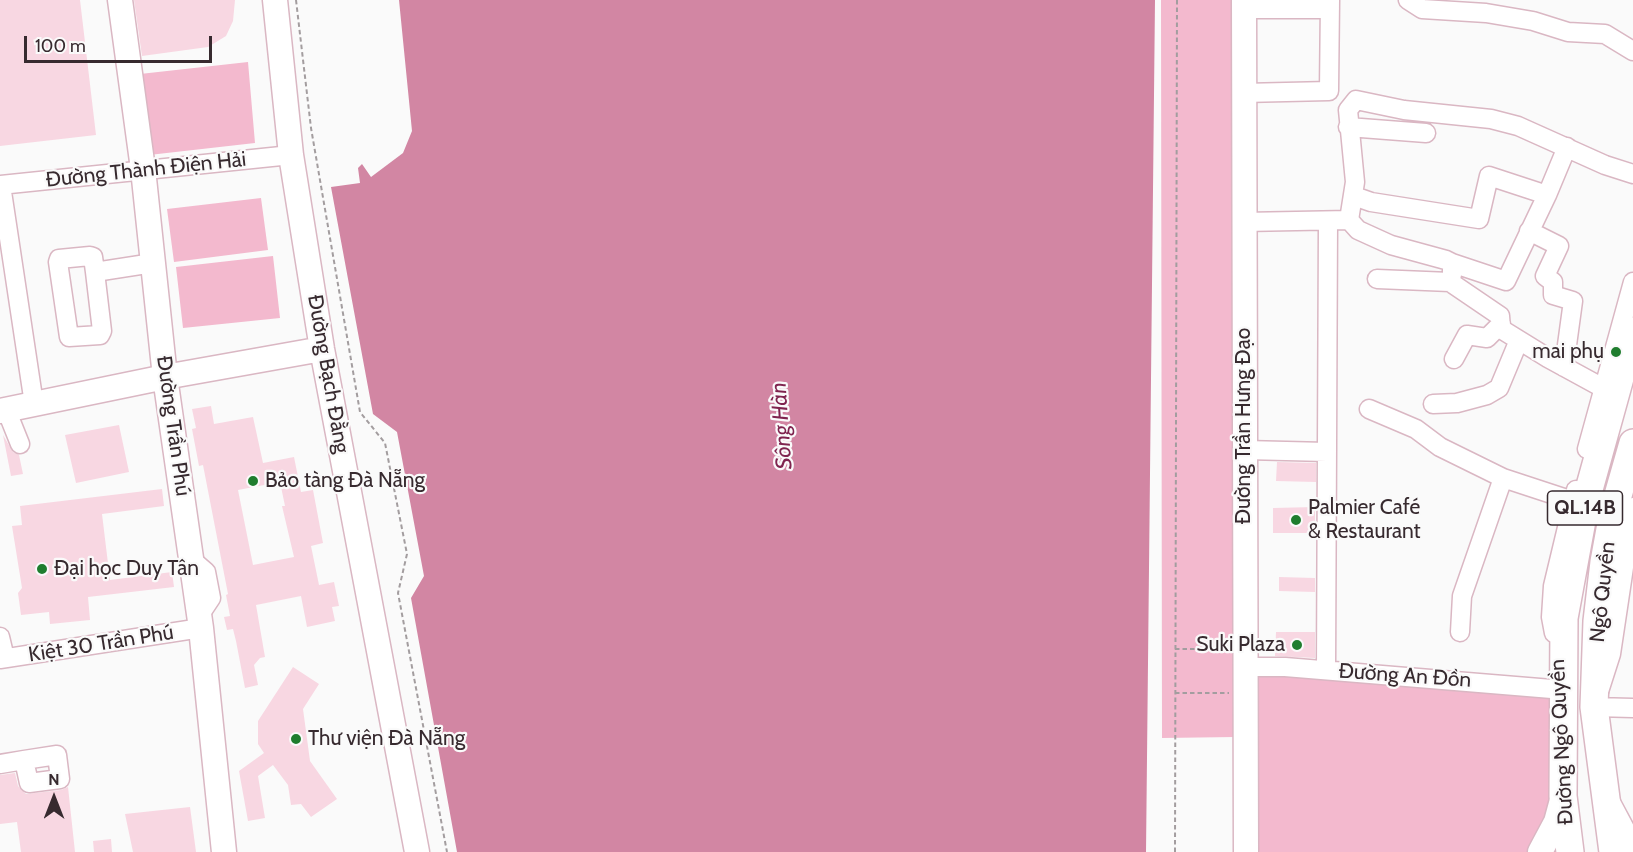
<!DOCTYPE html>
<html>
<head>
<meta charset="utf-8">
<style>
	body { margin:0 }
	#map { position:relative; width:1633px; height:852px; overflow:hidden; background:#fafafa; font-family:Cabin,sans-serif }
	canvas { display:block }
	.north { position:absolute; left:24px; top:768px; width:60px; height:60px; -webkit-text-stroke:4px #fafafa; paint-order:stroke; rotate:0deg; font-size:16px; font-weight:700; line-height:24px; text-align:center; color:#372a2f }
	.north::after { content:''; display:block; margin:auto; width:21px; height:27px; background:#372a2f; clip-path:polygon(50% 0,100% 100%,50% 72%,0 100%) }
	.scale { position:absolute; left:24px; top:36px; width:188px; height:27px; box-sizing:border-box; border:3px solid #372a2f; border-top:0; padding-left:8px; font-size:18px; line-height:21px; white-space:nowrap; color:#372a2f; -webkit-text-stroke:4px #fafafa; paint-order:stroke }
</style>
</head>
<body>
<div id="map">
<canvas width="1633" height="852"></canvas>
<div class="north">N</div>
<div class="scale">100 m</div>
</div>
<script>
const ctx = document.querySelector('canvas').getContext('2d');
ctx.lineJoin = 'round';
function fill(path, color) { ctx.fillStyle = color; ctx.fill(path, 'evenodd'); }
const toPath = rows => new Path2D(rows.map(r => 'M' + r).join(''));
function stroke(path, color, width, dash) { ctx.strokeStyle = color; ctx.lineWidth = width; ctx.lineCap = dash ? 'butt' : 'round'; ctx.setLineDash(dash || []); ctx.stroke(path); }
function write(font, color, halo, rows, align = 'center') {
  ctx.font = font + ' Cabin,sans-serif'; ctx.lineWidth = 4.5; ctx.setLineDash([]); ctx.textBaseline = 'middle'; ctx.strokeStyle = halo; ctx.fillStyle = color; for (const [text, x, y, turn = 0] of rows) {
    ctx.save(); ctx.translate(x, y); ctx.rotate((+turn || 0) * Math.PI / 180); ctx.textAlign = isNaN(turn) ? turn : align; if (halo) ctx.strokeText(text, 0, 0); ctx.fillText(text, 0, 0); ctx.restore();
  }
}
const green = toPath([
	[1161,0,1234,0,1235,737,1162,738],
	[248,62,255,143,149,155,140,74],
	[261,198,268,250,174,262,167,209],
	[273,256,280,318,183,328,176,267],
	[1245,667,1564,690,1563,793,1532,852,1245,852]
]);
const water = toPath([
	[399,0,1155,0,1146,852,457,852,411,598,424,576,397,432,373,414,331,187,360,183,358,168,362,164,371,177,403,153,412,131]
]);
const building = toPath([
	[0,0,80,0,96,135,0,146],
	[134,0,235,0,233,21,226,36,208,47,142,56],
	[211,406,214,424,253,417,263,463,294,457,301,492,313,490,323,543,311,546,319,585,334,582,339,606,332,607,335,621,307,627,301,596,256,605,265,657,260,658,254,665,258,685,245,688,236,641,233,629,227,630,224,617,230,616,226,595,228,594,203,465,199,466,192,429,196,428,192,409],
	[280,482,285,506,282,506,294,557,253,565,238,490],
	[119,425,129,472,76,483,65,435],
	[3,435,13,452,19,455,23,474,11,476],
	[1277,462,1316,463,1316,482,1276,481],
	[162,489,164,506,102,514,110,580,172,572,174,587,88,597,90,620,50,624,49,612,21,615,18,593,22,588,12,526,22,525,20,506],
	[1315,507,1315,533,1273,533,1273,508],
	[1279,577,1315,578,1315,592,1279,591],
	[1276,632,1315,632,1315,658,1275,656],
	[293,667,319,684,303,709,310,761,337,799,311,817,301,804,291,805,288,785,273,765,258,776,265,818,248,821,239,771,264,753,258,744,258,721],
	[15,773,18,786,26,794,61,790,68,787,75,852,21,852,17,822,0,824,0,775],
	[190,807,196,852,133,852,125,814],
	[111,839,112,852,94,852,93,841]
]);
const path = toPath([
	[296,0,311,128,360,412,385,443,407,554,398,593,447,852],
	[1175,649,1226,649],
	[1175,693,1229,693],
	[1175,852,1177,0]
]);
const minor = toPath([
	[1408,0,1422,9,1486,13,1533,21,1568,32,1605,34,1633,51],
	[1244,9,1330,9],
	[1243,93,1329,91,1330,0],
	[1348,127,1426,133],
	[0,185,291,155],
	[1,185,34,404],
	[1547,195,1567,147],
	[1354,196,1371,202,1479,219,1489,176,1547,195,1506,281,1452,263],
	[1349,220,1358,230,1391,245,1446,260,1452,263,1452,275],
	[1243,222,1349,220,1355,182,1348,110,1356,100,1404,110,1491,119,1518,126,1605,165,1633,174],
	[1529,231,1559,246,1545,276,1553,282,1553,295,1573,301,1564,367],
	[95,272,93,257,90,256,59,259,58,262,69,337,100,335,102,331,95,272,153,263],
	[1377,279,1450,282,1500,316,1501,329,1548,358,1603,388],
	[1454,359,1467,335,1487,338,1501,324],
	[1433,404,1457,403,1487,395,1499,388,1519,340],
	[6,409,20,444],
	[1369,409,1416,429,1440,447,1503,478,1573,501],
	[1587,449,1633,282],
	[1245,450,1327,452],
	[1633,507,1611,654,1594,707,1633,708],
	[191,559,206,572,211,598,199,616],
	[1460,632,1462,596,1503,478],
	[1554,633,1551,617,1553,586,1576,490],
	[0,637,5,658],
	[0,659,201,628],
	[1245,667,1285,667,1564,690,1562,681],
	[1326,670,1328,222],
	[0,764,24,760,57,755,60,779,29,783,24,760]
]);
const major = toPath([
	[120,0,143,169,165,377,201,628,224,852],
	[275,0,291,155,322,349,417,852],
	[1244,0,1246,852],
	[0,411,165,377,322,349],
	[1609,805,1633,850],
	[1540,852,1556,822,1563,796]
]);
const highway = toPath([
	[1570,852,1563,796,1564,618,1585,504,1633,331],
	[1613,852,1594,707,1597,621,1604,562,1613,513,1633,443]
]);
const markers = [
	[1616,352,6,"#1f7d2e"],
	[253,481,6,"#1f7d2e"],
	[1296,520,6,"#1f7d2e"],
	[42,569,6,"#1f7d2e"],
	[1297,645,6,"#1f7d2e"],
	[296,739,6,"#1f7d2e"]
];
const shields = [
	[1585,508,75]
];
const shieldNames = [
	["QL.14B",1585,508]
];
const streetNames = [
	["Đường Thành Điện Hải",146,170,-6],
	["Đường Bạch Đằng",328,374,80],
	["Đường Trần Phú",173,426,82],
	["Đường Trần Hưng Đạo",1244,426,-90],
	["Ngô Quyền",1603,592,-84],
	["Kiệt 30 Trần Phú",101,644,-9],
	["Đường An Đồn",1405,676,4],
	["Đường Ngô Quyền",1562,742,-93]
];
const poiNames = [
	["mai phụ",1604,352,"right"],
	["Bảo tàng Đà Nẵng",265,481],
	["Palmier Café",1308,508],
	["& Restaurant",1308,532],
	["Đại học Duy Tân",54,569],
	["Suki Plaza",1285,645,"right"],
	["Thư viện Đà Nẵng",308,739]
];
const waterNames = [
	["Sông Hàn",782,426,-94]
];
fill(green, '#f3b9ce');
fill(water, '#d286a3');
fill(building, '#f8d7e2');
stroke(minor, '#dab7c3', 21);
stroke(major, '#dab7c3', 27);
stroke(highway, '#dab7c3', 30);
stroke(path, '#a39d9f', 2, [4.5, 3]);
stroke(minor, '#fff', 18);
stroke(major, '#fff', 24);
stroke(highway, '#fff', 27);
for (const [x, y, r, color] of markers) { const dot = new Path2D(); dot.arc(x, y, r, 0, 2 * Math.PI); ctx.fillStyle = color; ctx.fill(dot); stroke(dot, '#fafafa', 2); }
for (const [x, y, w] of shields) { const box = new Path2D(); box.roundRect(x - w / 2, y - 17, w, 34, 4.5); ctx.fillStyle = '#fafafa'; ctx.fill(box); stroke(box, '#372a2f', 1.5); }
write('bold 20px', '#372a2f', null, shieldNames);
write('21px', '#372a2f', '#fafafa', streetNames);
write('21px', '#372a2f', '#fafafa', poiNames, 'left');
write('italic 22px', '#7f244f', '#fafafa', waterNames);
</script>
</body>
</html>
